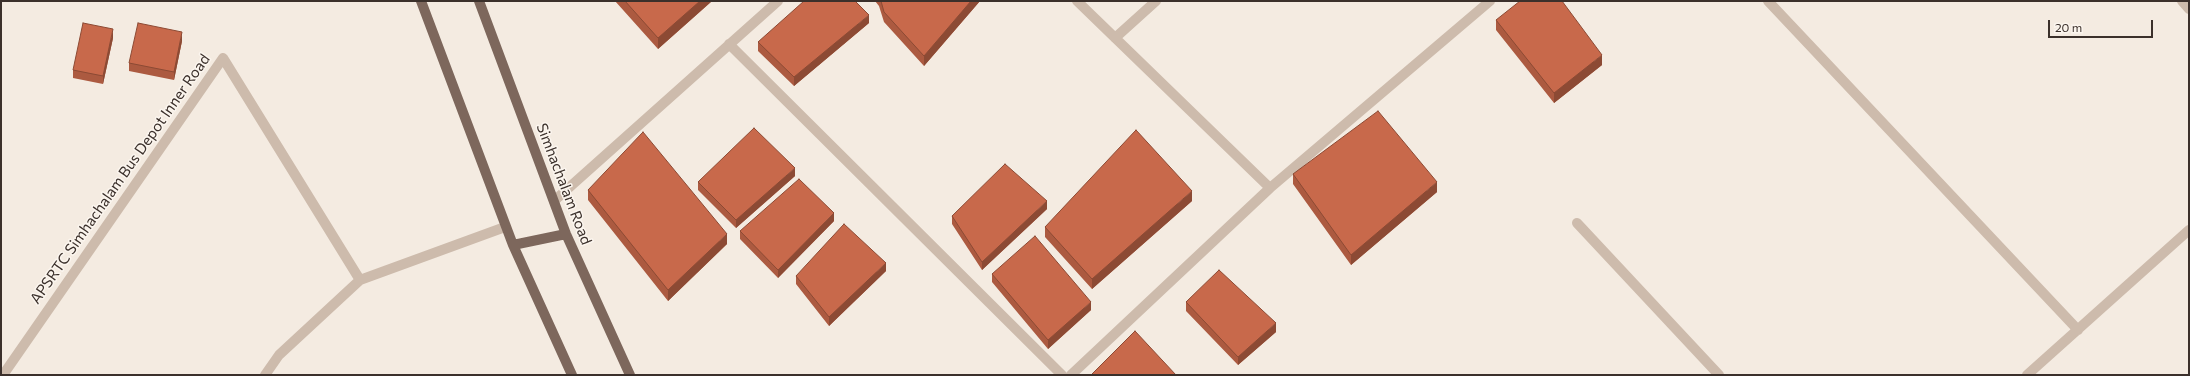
<!DOCTYPE html>
<html>
<head>
<meta charset="utf-8">
<style>
	body { margin:0 }
	#map { position:relative; width:2190px; height:376px; overflow:hidden; background:#f4ebe1; font-family:Commissioner,sans-serif }
	canvas { display:block }
	.frame { position:absolute; inset:0; border:2px solid #3b302b; pointer-events:none }
	.scale { position:absolute; left:2048px; top:20px; width:105px; height:18px; box-sizing:border-box; border:2px solid #3b302b; border-top:0; padding-left:5px; font-size:12px; line-height:14px; white-space:nowrap; color:#3b302b; -webkit-text-stroke:3px #fbf5ee; paint-order:stroke }
</style>
</head>
<body>
<div id="map">
<canvas width="2190" height="376"></canvas>
<div class="frame"></div>
<div class="scale">20 m</div>
</div>
<script>
const ctx = document.querySelector('canvas').getContext('2d');
ctx.lineJoin = 'round';
const toPath = rows => new Path2D(rows.map(r => 'M' + r).join(''));
function stroke(path, color, width, dash) { ctx.strokeStyle = color; ctx.lineWidth = width; ctx.lineCap = dash ? 'butt' : 'round'; ctx.setLineDash(dash || []); ctx.stroke(path); }
function fill(path, color) { ctx.fillStyle = color; ctx.fill(path, 'evenodd'); }
function write(font, color, halo, rows, align = 'center') {
  ctx.font = font + ' Commissioner,sans-serif'; ctx.lineWidth = 3; ctx.setLineDash([]); ctx.textBaseline = 'middle'; ctx.strokeStyle = halo; ctx.fillStyle = color; for (const [text, x, y, turn = 0] of rows) {
    ctx.save(); ctx.translate(x, y); ctx.rotate((+turn || 0) * Math.PI / 180); ctx.textAlign = isNaN(turn) ? turn : align; if (halo) ctx.strokeText(text, 0, 0); ctx.fillText(text, 0, 0); ctx.restore();
  }
}
const lane = toPath([
	[1768,1,2078,330],
	[2182,1,2189,9],
	[1577,223,1719,375],
	[3,375,223,58,360,280],
	[265,375,279,355,360,280,505,227],
	[2027,375,2189,230]
]);
const street = toPath([
	[1077,1,1270,188,1490,1],
	[1115,38,1156,1],
	[729,44,1062,375],
	[554,201,778,1],
	[1071,375,1270,188]
]);
const primary = toPath([
	[421,1,513,245,572,375],
	[479,1,566,234,630,375],
	[513,245,566,234]
]);
const wall = toPath([
	[615,1,712,1,658,49],
	[875,1,980,1,924,66,884,22,879,6],
	[1496,20,1602,65,1554,103,1496,30],
	[869,23,794,86,758,51,758,42],
	[113,38,103,84,73,78,73,70],
	[182,41,174,80,129,71,129,63],
	[1293,174,1437,192,1351,265,1293,184],
	[795,176,736,228,698,190,698,182],
	[588,190,727,244,668,301,588,200],
	[1192,201,1092,289,1045,237,1045,227],
	[1047,209,982,270,952,224,952,216],
	[834,221,778,278,740,239,740,231],
	[886,271,829,326,796,284,796,276],
	[992,274,1091,310,1048,349,992,282],
	[1186,302,1276,332,1238,365,1186,311]
]);
const shadedWall = toPath([
	[700,1,712,1,658,49,658,38],
	[971,1,980,1,924,66,924,56],
	[869,15,869,23,794,86,794,77],
	[113,29,113,38,103,84,103,76],
	[182,32,182,41,174,80,174,72],
	[1602,55,1602,65,1554,103,1554,93],
	[795,168,795,176,736,228,736,220],
	[1437,182,1437,192,1351,265,1351,255],
	[1192,191,1192,201,1092,289,1092,279],
	[1047,201,1047,209,982,270,982,262],
	[834,213,834,221,778,278,778,270],
	[727,234,727,244,668,301,668,290],
	[886,263,886,271,829,326,829,317],
	[1091,302,1091,310,1048,349,1048,340],
	[1276,323,1276,332,1238,365,1238,357]
]);
const building = toPath([
	[625,1,700,1,658,38,625,1],
	[804,1,855,1,869,15,794,77,758,42,804,1],
	[881,1,971,1,924,56,884,12,881,1],
	[1520,1,1562,1,1602,55,1554,93,1496,20,1520,1],
	[83,23,113,29,103,76,73,70,83,23],
	[138,23,182,32,174,72,129,63,138,23],
	[1378,111,1437,182,1351,255,1293,174,1378,111],
	[754,128,795,168,736,220,698,182,754,128],
	[1136,130,1192,191,1092,279,1045,227,1136,130],
	[643,132,727,234,668,290,588,190,643,132],
	[1005,164,1047,201,982,262,952,216,1005,164],
	[799,179,834,213,778,270,740,231,799,179],
	[844,224,886,263,829,317,796,276,844,224],
	[1035,236,1091,302,1048,340,992,274,1035,236],
	[1219,270,1276,323,1238,357,1186,302,1219,270],
	[1135,331,1176,375,1091,375,1135,331]
]);
const streetNames = [
	["APSRTC Simhachalam Bus Depot Inner Road",120,179,-55],
	["Simhachalam Road",564,184,69]
];
stroke(lane, '#cdbbac', 10);
stroke(street, '#cdbbac', 10);
stroke(primary, '#7d675c', 10);
fill(wall, '#ac5a40');
fill(shadedWall, '#8c4a34');
fill(building, '#c8694b');
stroke(building, '#8c4a34', 1);
write('15px', '#3b302b', '#fbf5ee', streetNames);
</script>
</body>
</html>
